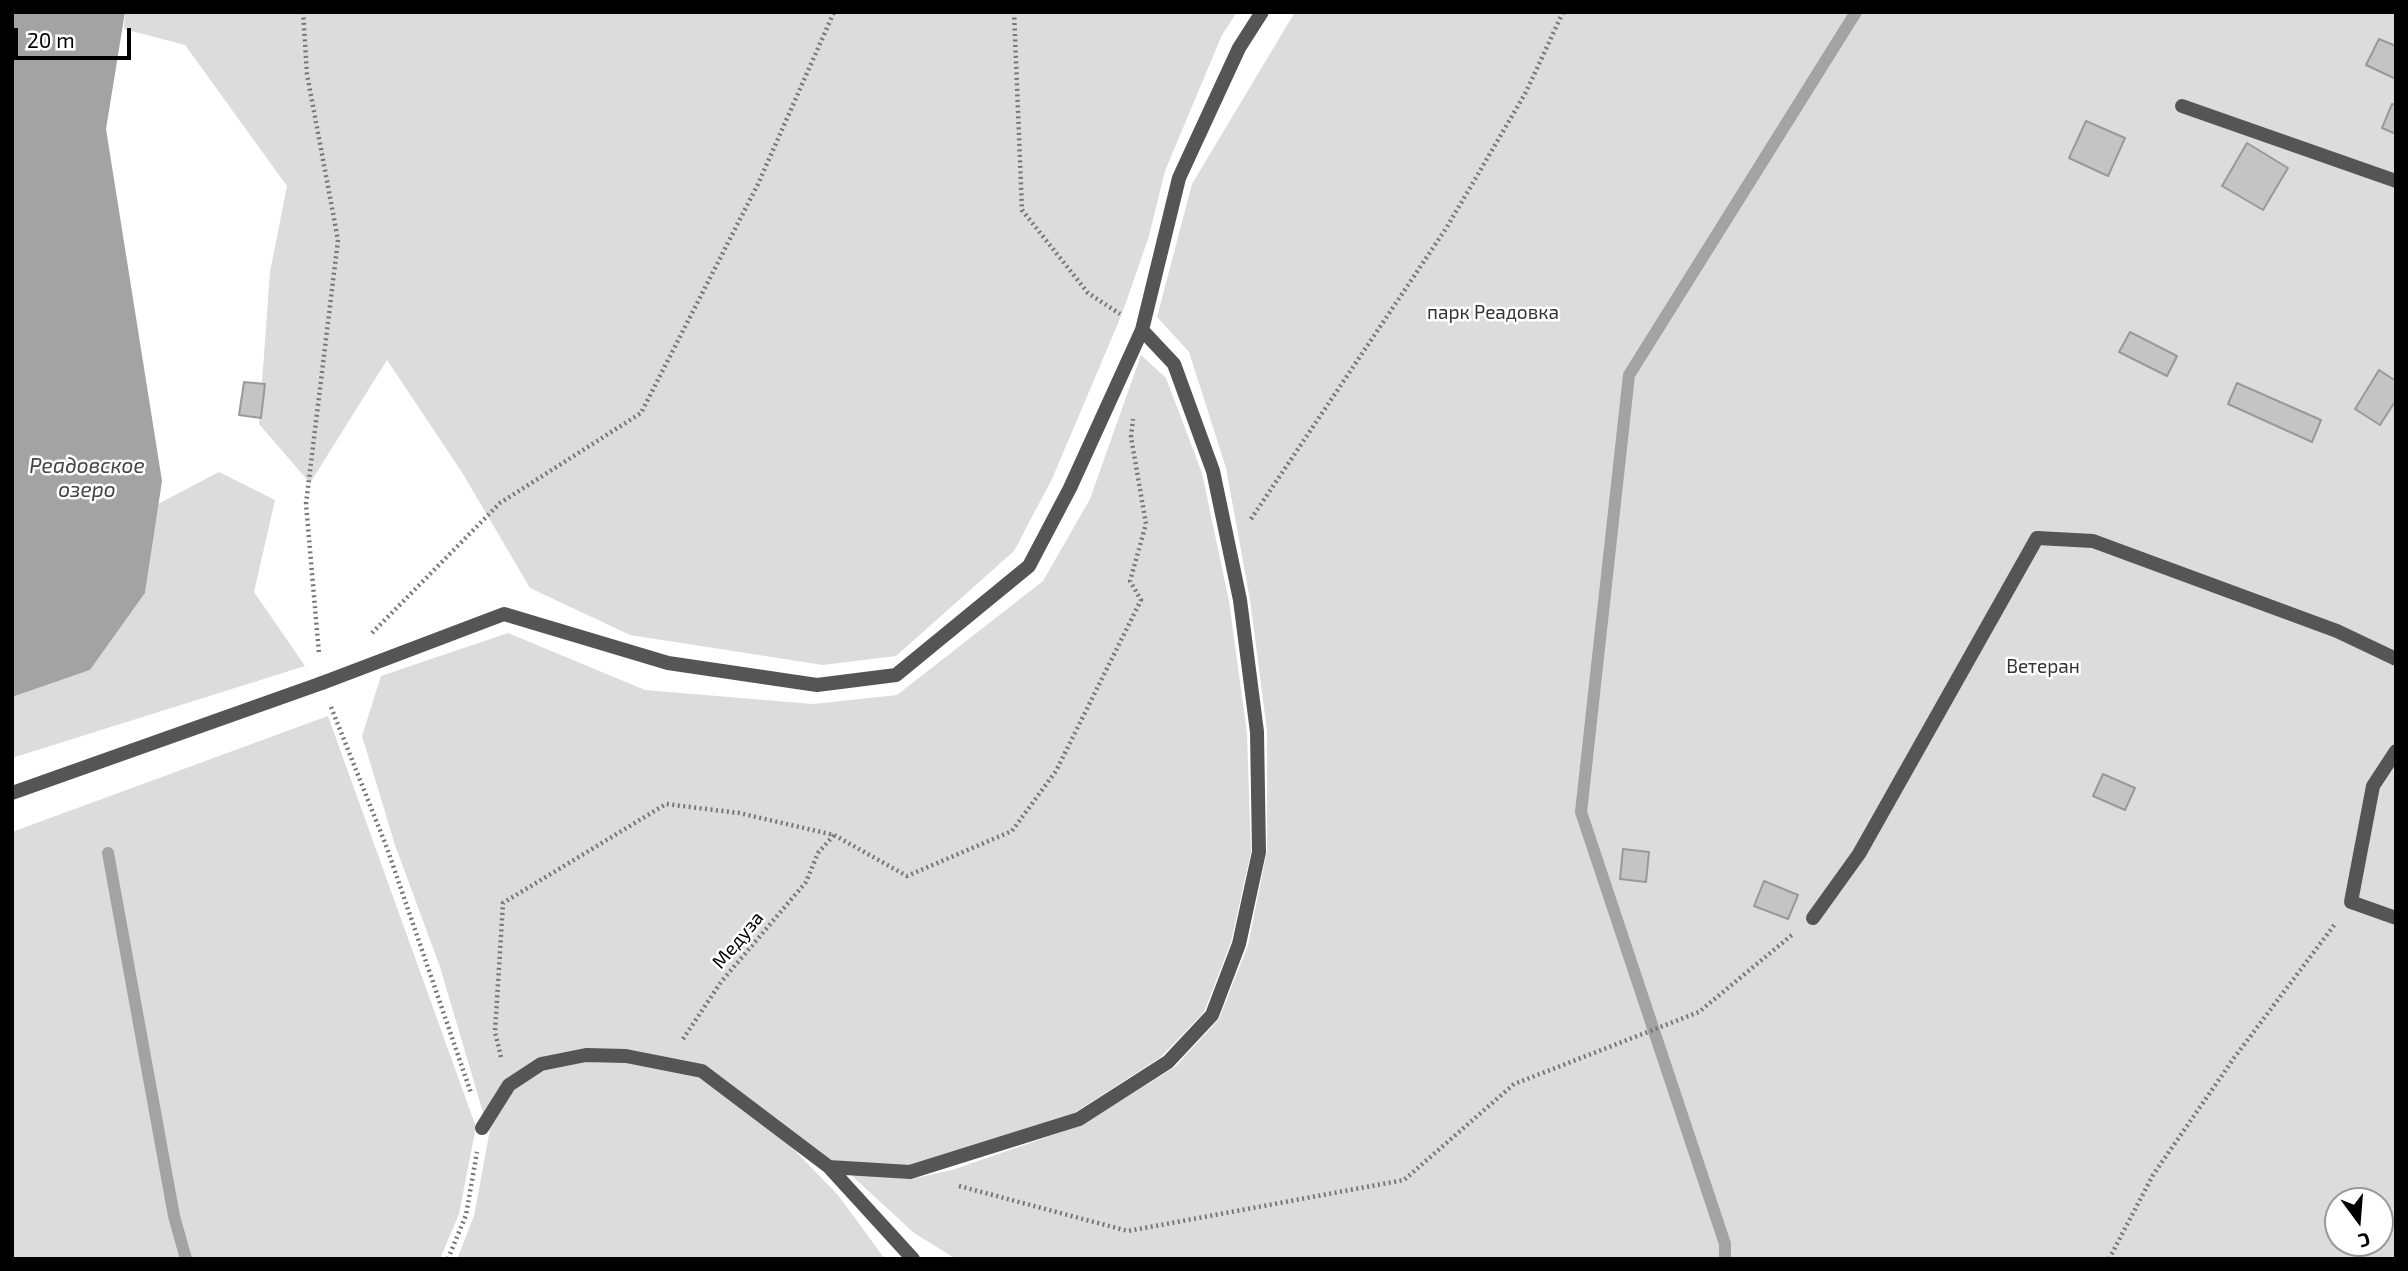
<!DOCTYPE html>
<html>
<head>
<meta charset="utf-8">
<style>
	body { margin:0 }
	#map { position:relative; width:2408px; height:1271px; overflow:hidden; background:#fff; font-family:"Exo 2",sans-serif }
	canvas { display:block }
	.frame { position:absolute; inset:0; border:14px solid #000; pointer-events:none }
	.north { position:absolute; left:2324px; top:1187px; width:70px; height:70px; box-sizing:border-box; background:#fff; border:2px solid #999; border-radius:50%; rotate:164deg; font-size:19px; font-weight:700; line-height:28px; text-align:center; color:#000 }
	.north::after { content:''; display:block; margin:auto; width:24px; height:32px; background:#000; clip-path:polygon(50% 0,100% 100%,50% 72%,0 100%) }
	.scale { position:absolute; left:14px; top:28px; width:117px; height:32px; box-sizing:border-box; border:4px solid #000; border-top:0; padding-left:9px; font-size:21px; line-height:24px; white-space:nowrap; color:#000; -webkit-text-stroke:5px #fff; paint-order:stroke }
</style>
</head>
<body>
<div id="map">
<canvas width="2408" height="1271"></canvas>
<div class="frame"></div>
<div class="north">С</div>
<div class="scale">20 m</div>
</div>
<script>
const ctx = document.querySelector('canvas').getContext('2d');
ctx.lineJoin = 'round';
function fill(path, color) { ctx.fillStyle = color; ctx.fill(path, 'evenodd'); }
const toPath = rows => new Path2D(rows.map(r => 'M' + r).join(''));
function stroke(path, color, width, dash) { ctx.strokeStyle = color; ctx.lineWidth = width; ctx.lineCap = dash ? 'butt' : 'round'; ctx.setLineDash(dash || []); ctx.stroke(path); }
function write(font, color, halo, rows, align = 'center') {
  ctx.font = font + ' "Exo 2",sans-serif'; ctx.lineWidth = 5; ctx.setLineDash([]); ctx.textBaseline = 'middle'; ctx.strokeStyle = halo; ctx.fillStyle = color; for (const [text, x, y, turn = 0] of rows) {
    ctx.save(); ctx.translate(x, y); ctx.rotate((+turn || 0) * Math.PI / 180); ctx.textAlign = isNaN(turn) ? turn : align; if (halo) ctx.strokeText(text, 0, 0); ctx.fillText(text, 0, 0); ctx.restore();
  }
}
const green = toPath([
	[125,12,1237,12,1222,35,1165,171,1149,236,1122,314,1052,479,1014,551,896,656,823,665,630,635,530,588,463,474,387,360,310,483,259,424,270,272,287,186,185,45,124,29],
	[1295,12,2396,12,2396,1259,956,1259,914,1233,850,1174,911,1179,952,1170,1082,1125,1175,1067,1219,1019,1248,945,1267,851,1267,731,1250,600,1226,468,1189,352,1157,317,1192,184],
	[2338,1201,2380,1201,2380,1243,2338,1243],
	[1141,355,1166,378,1202,473,1229,601,1247,733,1251,852,1231,942,1204,1012,1161,1057,1074,1113,909,1166,828,1160,705,1066,664,1058,540,1060,484,1116,440,967,395,845,362,736,381,676,508,633,645,690,813,704,897,695,1043,581,1090,499],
	[219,472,275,500,254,592,305,666,12,758,12,697,90,670,145,593,158,504],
	[328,716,476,1127,459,1214,440,1259,12,1259,12,832],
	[586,1059,625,1060,700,1077,778,1133,838,1195,885,1259,457,1259,474,1216,491,1124,511,1088,542,1069]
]);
const water = toPath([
	[12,12,125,12,106,129,162,481,145,593,90,670,12,697]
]);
const stream = toPath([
	[108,853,174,1216,186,1259],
	[1725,1259,1725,1244,1581,812,1629,375,1856,12]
]);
const building = toPath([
	[2379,39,2396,46,2396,79,2366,65,2379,39],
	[2392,104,2396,105,2396,134,2382,128,2392,104],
	[2086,121,2125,138,2108,176,2069,158,2086,121],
	[2247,143,2288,168,2263,210,2222,186,2247,143],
	[2130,332,2177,356,2167,376,2119,352,2130,332],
	[2379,370,2396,381,2396,400,2380,425,2355,409,2379,370],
	[244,382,265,384,261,418,239,415,244,382],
	[2237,383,2321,420,2312,442,2228,404,2237,383],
	[2103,774,2135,788,2125,810,2093,796,2103,774],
	[1623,849,1649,852,1646,882,1620,879,1623,849],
	[1764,881,1798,895,1788,919,1754,906,1764,881]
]);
const path = toPath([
	[303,12,307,74,338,240,306,504,319,654],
	[1014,12,1022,210,1088,293,1120,314],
	[1251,519,1447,227,1526,92,1563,12],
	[372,633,500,503,641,413,758,184,834,12],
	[331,707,387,848,471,1093],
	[683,1039,721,982,806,882,818,853,834,835],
	[501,1057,495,1032,503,903,666,804,739,813,834,835,907,876,1012,831,1056,771,1141,600,1130,581,1146,524,1131,437,1133,419],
	[959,1186,1128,1231,1404,1180,1514,1084,1699,1012,1793,934],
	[448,1259,466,1215,477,1152],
	[2109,1259,2153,1175,2234,1058,2335,924]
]);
const service = toPath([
	[2182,106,2396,181],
	[322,683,504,614,668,663,817,685,896,675,1029,566,1070,488,1142,330,1179,178,1239,48,1262,12],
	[2396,751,2373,786,2351,902,2396,918],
	[1813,918,1859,854,2037,538,2093,541,2337,631,2396,659],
	[482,1128,509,1085,541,1064,586,1055,626,1056,702,1071,829,1167,910,1172,1079,1119,1168,1062,1212,1015,1239,944,1259,852,1257,732,1240,600,1213,471,1174,364,1142,330],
	[829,1167,913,1259]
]);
const minor = toPath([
	[12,793,322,683]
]);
const parkNames = [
	["парк Реадовка",1493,313],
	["Ветеран",2043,667]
];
const streetNames = [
	["Медуза",738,940,-50]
];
const waterNames = [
	["Реадовское",87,466],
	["озеро",87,490]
];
fill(green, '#dcdcdc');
fill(water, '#a3a3a3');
stroke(stream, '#a3a3a3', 12);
fill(building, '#c4c4c4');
stroke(building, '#999', 2);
stroke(path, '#777', 4.5, [2, 3.5]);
stroke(service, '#555', 14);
stroke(minor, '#555', 14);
write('19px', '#333', '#fff', parkNames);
write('19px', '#000', '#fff', streetNames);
write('italic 21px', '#444', '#fff', waterNames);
</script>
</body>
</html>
